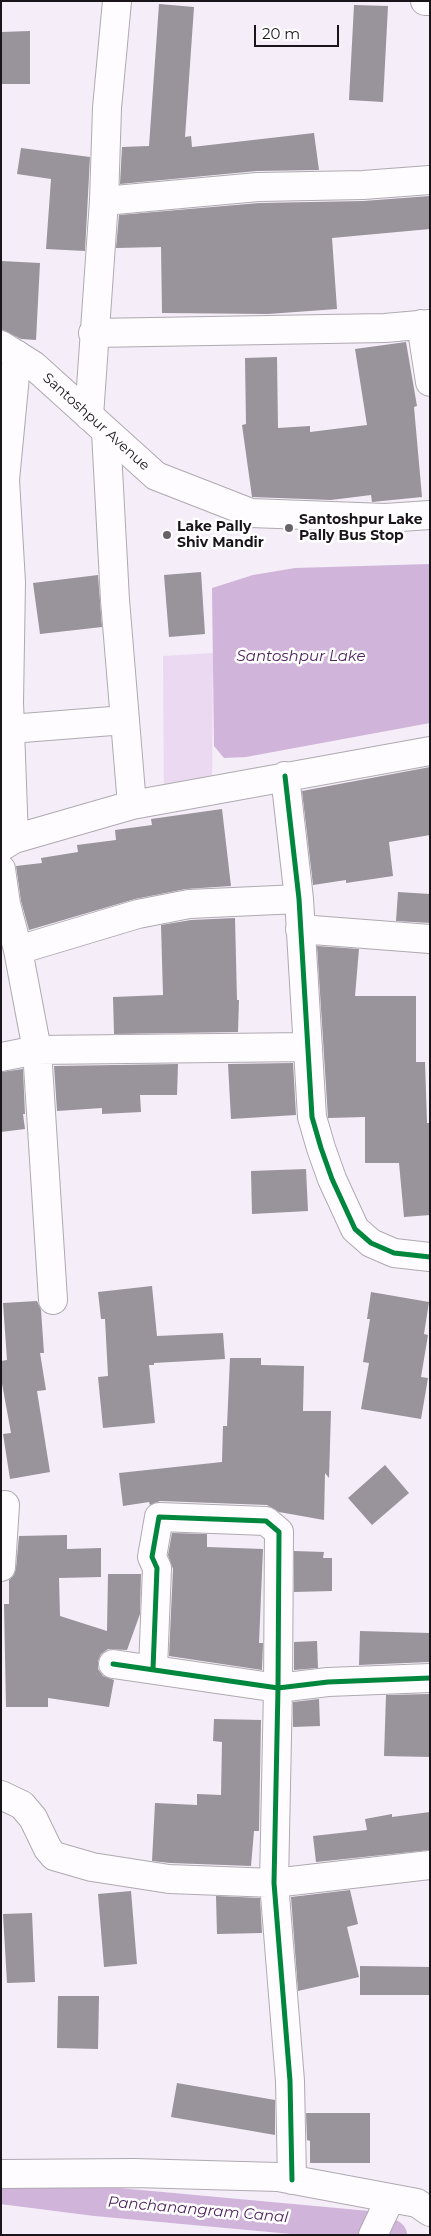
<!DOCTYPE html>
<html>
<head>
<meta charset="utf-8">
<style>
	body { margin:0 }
	#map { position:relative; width:431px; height:2236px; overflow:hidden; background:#f5edf8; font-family:Montserrat,sans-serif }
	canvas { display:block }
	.frame { position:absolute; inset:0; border:2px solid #1a151b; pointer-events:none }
	.scale { position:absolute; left:254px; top:25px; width:85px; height:22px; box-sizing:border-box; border:2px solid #1a151b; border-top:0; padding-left:6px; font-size:15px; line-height:18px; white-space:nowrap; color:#1a151b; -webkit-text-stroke:4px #fff; paint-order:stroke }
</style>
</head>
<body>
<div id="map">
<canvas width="431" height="2236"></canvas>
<div class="frame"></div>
<div class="scale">20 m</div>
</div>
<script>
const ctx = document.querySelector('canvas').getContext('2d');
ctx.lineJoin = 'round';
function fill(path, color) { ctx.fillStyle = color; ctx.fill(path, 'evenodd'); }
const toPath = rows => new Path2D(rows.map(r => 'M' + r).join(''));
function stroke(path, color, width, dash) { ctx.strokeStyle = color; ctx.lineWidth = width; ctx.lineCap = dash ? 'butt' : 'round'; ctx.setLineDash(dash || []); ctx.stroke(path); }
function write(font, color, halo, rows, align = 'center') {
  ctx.font = font + ' Montserrat,sans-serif'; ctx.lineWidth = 5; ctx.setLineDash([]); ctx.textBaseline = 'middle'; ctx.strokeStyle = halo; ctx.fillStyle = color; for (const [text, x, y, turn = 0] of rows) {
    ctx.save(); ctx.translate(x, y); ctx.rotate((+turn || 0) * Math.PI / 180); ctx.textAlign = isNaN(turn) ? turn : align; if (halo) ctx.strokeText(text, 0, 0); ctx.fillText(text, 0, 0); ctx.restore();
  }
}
const green = toPath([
	[213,653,212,790,164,799,163,656]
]);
const water = toPath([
	[430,564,430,723,246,757,224,758,214,746,212,588,253,575,295,568]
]);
const canal = toPath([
	[1,2189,96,2201,379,2227,392,2235]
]);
const building = toPath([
	[159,4,194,7,185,137,191,136,192,147,314,133,319,170,257,171,120,184,122,147,149,146],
	[354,5,388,6,383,102,349,100],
	[30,31,30,84,1,84,1,32],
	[21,148,90,157,85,251,46,249,51,179,17,174],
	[430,196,430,229,332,238,337,309,268,314,162,313,161,247,116,248,119,215,259,203,363,201],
	[1,261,40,263,36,340,21,339,1,329],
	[406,342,417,406,414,407,422,497,372,502,371,495,331,500,252,497,242,425,246,424,245,358,277,357,278,428,310,426,310,432,367,425,355,349],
	[201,572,205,634,169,637,164,575],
	[98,575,102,627,40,634,33,583],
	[430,767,430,835,389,842,393,876,346,883,346,880,313,885,302,791],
	[222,809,231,886,186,889,135,899,29,930,21,901,16,866,42,863,41,858,78,852,77,845,116,840,115,830,152,825,151,819],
	[398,892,430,894,430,923,396,921],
	[235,918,237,1000,239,1000,238,1032,114,1034,113,997,163,995,161,925,191,920],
	[317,946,359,949,355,996,416,996,416,1062,425,1062,427,1123,430,1123,430,1215,404,1217,399,1163,365,1163,365,1117,328,1118],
	[293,1063,296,1115,231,1119,228,1064],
	[178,1064,177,1095,140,1095,141,1112,102,1114,102,1108,57,1111,54,1066],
	[23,1069,25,1114,23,1114,25,1129,1,1132,1,1072],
	[306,1169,308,1211,252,1214,251,1171],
	[152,1286,157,1336,223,1333,225,1359,154,1363,154,1365,149,1365,155,1423,103,1428,98,1377,108,1376,105,1319,101,1319,98,1292],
	[371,1292,429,1302,424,1334,428,1335,421,1377,428,1378,421,1419,361,1409,369,1363,363,1362,370,1319,367,1319],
	[37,1301,41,1310,44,1353,40,1353,46,1390,37,1391,50,1472,10,1479,3,1434,11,1433,1,1378,1,1361,7,1360,3,1303],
	[230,1358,261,1358,261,1365,304,1366,303,1411,331,1411,329,1478,325,1473,324,1520,279,1512,267,1505,160,1501,150,1505,149,1502,123,1506,119,1473,222,1462,223,1426,227,1426],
	[385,1465,409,1493,372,1525,348,1498],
	[172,1533,207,1534,207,1547,263,1549,259,1643,263,1643,262,1670,169,1656,173,1569,168,1555],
	[67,1535,67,1549,101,1548,101,1577,59,1578,60,1616,107,1631,108,1574,141,1574,140,1614,127,1650,108,1649,101,1654,98,1661,98,1669,103,1676,114,1680,109,1707,48,1698,48,1707,6,1707,4,1604,9,1604,9,1580,14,1575,16,1568,19,1536],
	[294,1551,324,1552,323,1558,332,1558,332,1591,294,1592],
	[360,1631,430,1633,430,1662,359,1665],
	[317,1641,318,1668,294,1670,294,1642],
	[430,1694,430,1757,384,1756,386,1695],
	[319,1699,320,1726,293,1727,293,1702],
	[214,1719,261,1720,259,1831,254,1831,251,1866,170,1863,152,1861,155,1803,197,1805,197,1794,221,1795,222,1742,213,1741],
	[430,1812,430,1850,316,1862,313,1836,367,1830,365,1819,392,1814,392,1817],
	[350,1890,358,1924,347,1927,359,1977,298,1991,291,1897],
	[131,1891,137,1964,104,1967,98,1894],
	[216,1896,260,1898,262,1933,217,1934],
	[32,1913,35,1982,7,1983,3,1914],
	[360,1966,430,1967,430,1995,360,1995],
	[58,1996,99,1996,98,2049,57,2048],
	[177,2083,275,2100,275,2135,171,2117],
	[306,2113,370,2113,370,2163,310,2163,310,2141,307,2140]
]);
const street = toPath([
	[425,1,430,1],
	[104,201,258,187,363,185,430,180],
	[421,324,430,382],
	[93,333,385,328,430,324],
	[89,416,104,201,107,108,117,1],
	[10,729,125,720],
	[285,776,299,899,312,1117,321,1148,332,1179,355,1229,371,1243,394,1253,430,1257],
	[132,805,430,751],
	[14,839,9,702,11,582,5,480,17,355],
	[1,847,14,839,132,805,115,600,106,432],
	[1,869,6,904,18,950,37,1050,53,1300],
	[300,929,430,939],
	[18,950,138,914,189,904,299,899],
	[1,1057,37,1050,308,1047],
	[1,1567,5,1505],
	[113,1664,278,1688,279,1532,266,1521,159,1517,152,1557,157,1568,153,1669],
	[1,1795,22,1805,33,1818,48,1849,54,1856,92,1867,169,1879,274,1883,430,1865],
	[1,2174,134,2173,278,2177,417,2203,430,2212],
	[292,2180,290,2081,274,1883,278,1688,328,1682,430,1678],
	[373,2235,390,2199]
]);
const secondary = toPath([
	[1,345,33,365,156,476,251,513,385,518,430,515]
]);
const cycleway = toPath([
	[285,776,299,899,312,1117,321,1148,332,1179,355,1229,371,1243,394,1253,430,1257],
	[113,1664,278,1688,279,1532,266,1521,159,1517,152,1557,157,1568,153,1669],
	[292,2180,290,2081,274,1883,278,1688,328,1682,430,1678]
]);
const markers = [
	[289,528,5,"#676168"],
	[167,535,5,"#676168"]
];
const streetNames = [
	["Santoshpur Avenue",96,422,42]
];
const poiNames = [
	["Santoshpur Lake",299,520],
	["Pally Bus Stop",299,536],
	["Lake Pally",177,527],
	["Shiv Mandir",177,543]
];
const waterNames = [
	["Santoshpur Lake",301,657],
	["Panchanangram Canal",198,2210,5]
];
fill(green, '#ead9f0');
fill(water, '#d1b4da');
stroke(canal, '#d1b4da', 30);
fill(building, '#99939b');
stroke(street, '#afa9b1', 30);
stroke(secondary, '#afa9b1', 30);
stroke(street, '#fefcfe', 28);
stroke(secondary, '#fefcfe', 28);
stroke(cycleway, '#00873e', 5);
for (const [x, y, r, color] of markers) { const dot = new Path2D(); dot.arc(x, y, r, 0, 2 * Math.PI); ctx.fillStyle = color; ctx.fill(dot); stroke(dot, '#fff', 2); }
write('14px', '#1a151b', '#fff', streetNames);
write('bold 14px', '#1a151b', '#fff', poiNames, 'left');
write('italic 15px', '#50225e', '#fff', waterNames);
</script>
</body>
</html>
